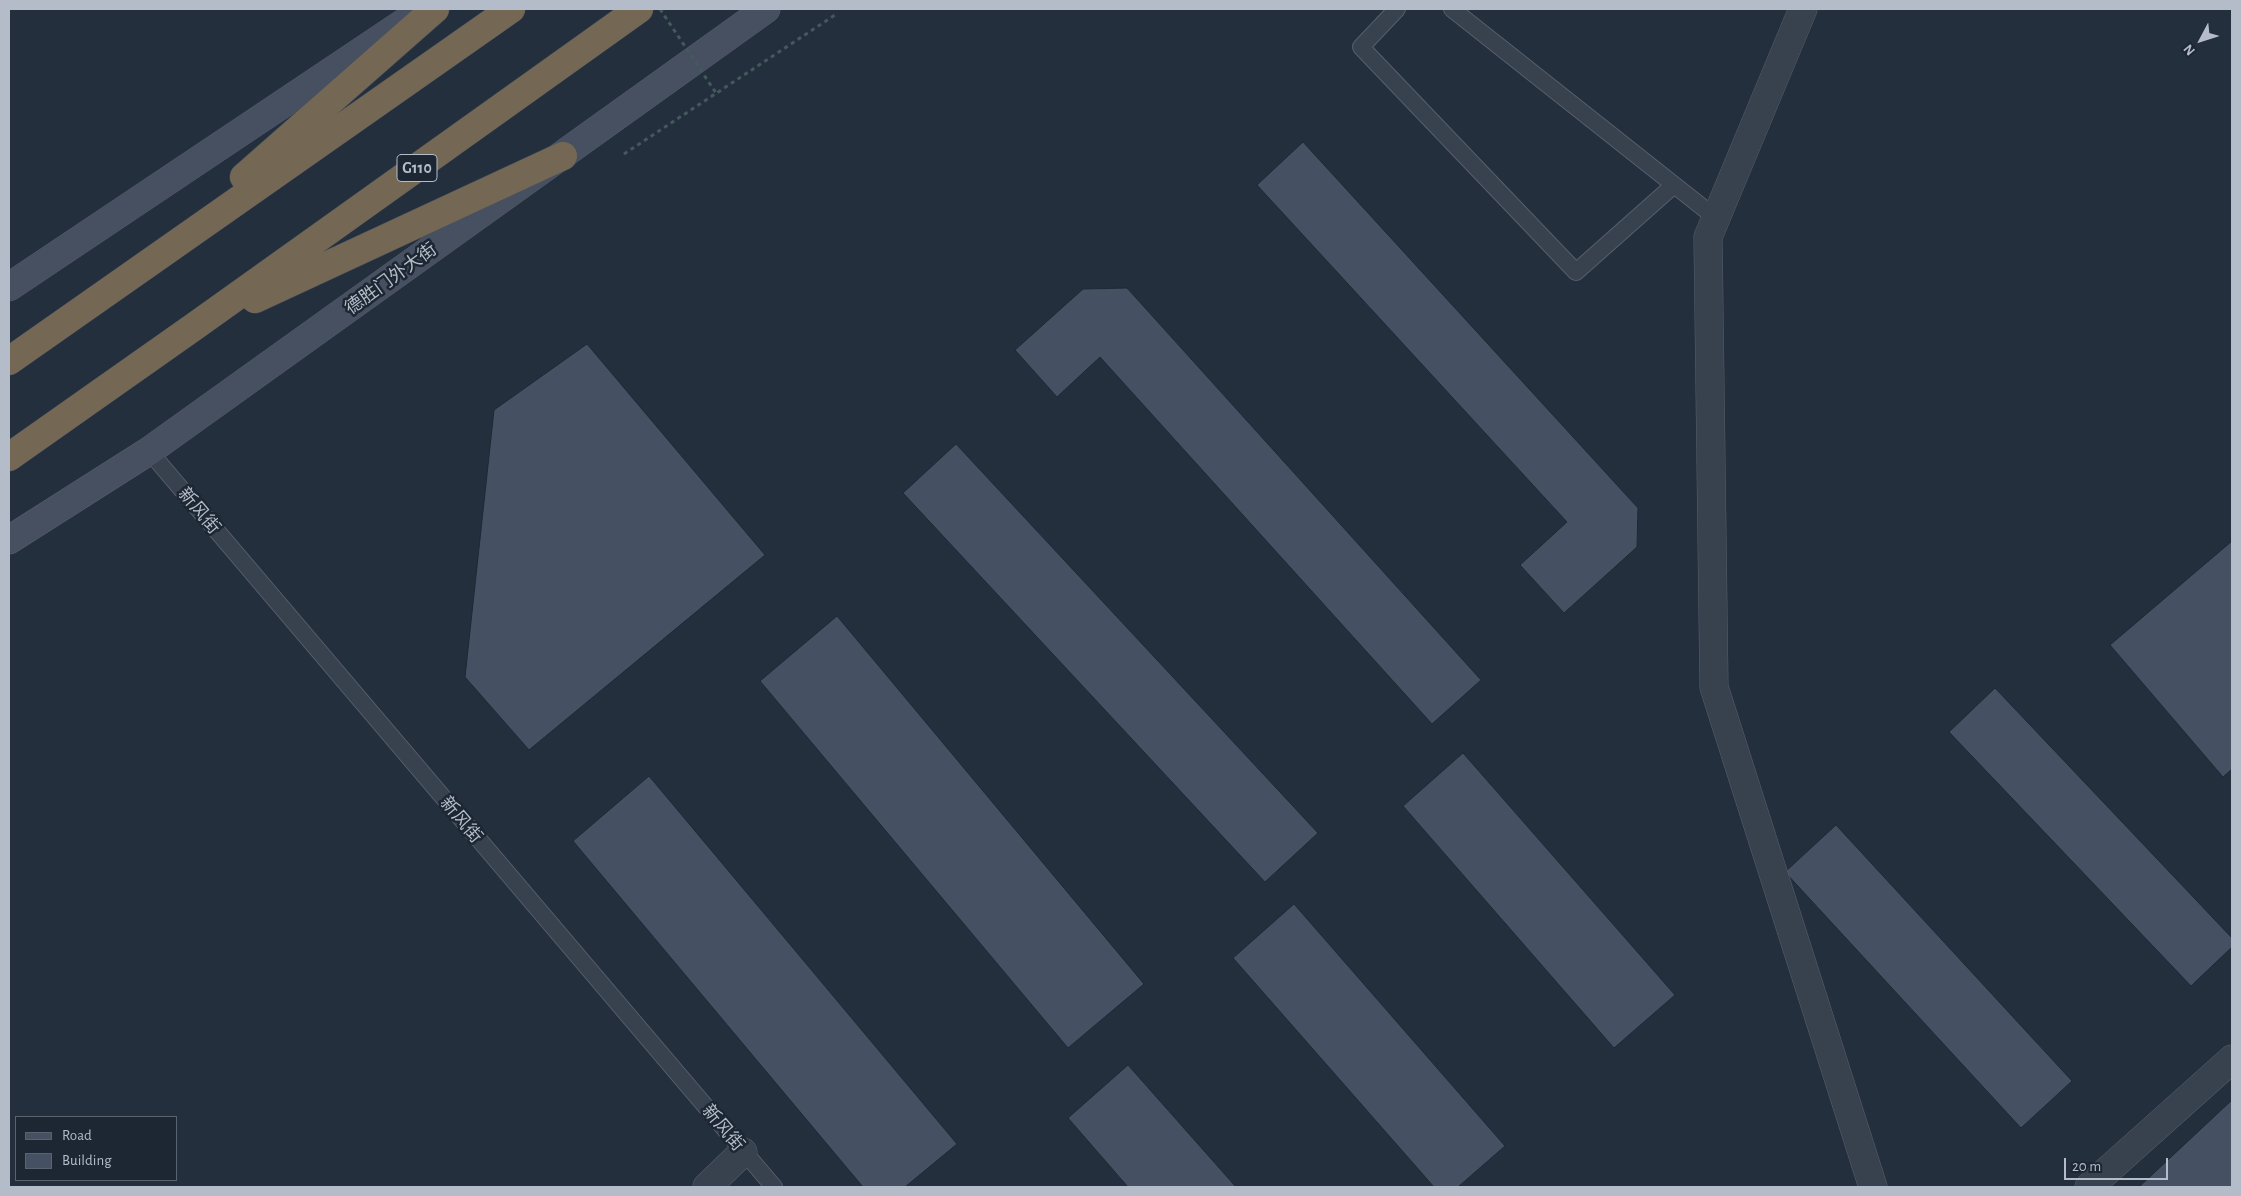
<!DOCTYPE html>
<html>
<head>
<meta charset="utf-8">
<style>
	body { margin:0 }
	#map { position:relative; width:2241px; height:1196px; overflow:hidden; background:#242f3e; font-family:"Alegreya Sans",sans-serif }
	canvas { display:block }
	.frame { position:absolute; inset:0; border:10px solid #b4bcc9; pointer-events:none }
	.legend { position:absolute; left:15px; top:1116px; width:162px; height:65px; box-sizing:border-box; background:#1d2633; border:1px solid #59626f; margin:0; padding:6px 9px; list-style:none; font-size:15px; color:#b4bcc9 }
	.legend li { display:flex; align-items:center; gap:10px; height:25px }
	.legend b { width:25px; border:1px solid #59626f }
	.north { position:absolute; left:2176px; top:15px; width:50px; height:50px; -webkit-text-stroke:4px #1d2633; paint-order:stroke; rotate:230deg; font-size:14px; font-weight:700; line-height:20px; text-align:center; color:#b4bcc9 }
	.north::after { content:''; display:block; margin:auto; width:18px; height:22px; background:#b4bcc9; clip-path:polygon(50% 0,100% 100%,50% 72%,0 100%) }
	.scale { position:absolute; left:2064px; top:1158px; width:104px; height:22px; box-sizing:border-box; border:2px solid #b4bcc9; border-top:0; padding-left:6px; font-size:15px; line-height:18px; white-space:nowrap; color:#b4bcc9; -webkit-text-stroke:4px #1d2633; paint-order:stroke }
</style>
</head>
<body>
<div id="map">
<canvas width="2241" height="1196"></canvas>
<div class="frame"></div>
<ul class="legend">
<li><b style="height:6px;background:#465061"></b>Road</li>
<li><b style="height:14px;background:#455162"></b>Building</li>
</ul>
<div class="north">N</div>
<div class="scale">20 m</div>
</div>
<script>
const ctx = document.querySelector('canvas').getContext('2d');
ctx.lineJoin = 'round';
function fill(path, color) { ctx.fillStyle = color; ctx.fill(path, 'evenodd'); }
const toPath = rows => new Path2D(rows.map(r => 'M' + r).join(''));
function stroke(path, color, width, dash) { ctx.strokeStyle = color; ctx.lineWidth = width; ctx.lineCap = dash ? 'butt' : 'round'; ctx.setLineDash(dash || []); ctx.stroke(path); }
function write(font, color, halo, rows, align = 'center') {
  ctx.font = font + ' "Alegreya Sans","Noto Sans SC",sans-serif'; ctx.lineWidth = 5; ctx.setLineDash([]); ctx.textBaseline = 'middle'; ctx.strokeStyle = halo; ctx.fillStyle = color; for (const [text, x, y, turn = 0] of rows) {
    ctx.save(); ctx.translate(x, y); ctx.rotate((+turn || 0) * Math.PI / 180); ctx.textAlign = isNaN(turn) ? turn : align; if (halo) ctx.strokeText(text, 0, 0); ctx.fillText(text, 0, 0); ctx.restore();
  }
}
const building = toPath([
	[1303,142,1638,508,1637,547,1564,613,1520,565,1567,522,1257,185,1303,142],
	[1127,288,1481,680,1432,724,1100,357,1057,397,1015,350,1083,289,1127,288],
	[587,344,765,555,529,750,465,677,494,410,587,344],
	[956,444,1318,833,1265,882,903,493,956,444],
	[2232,541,2232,769,2223,777,2110,645,2232,541],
	[837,616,1144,984,1068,1048,760,681,837,616],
	[1995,688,2232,938,2232,947,2191,986,1949,732,1995,688],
	[1463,753,1675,995,1614,1048,1403,806,1463,753],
	[649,776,957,1144,905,1187,863,1187,573,841,649,776],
	[1836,825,2072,1081,2021,1128,1785,872,1836,825],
	[1294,904,1505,1146,1458,1187,1434,1187,1233,958,1294,904],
	[1128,1065,1236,1187,1128,1187,1068,1118,1128,1065],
	[2232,1100,2232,1187,2139,1187,2232,1100]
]);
const path = toPath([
	[624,154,835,15]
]);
const lane = toPath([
	[1397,9,1361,47,1576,272,1674,185],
	[1452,9,1716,218],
	[149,451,774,1187]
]);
const street = toPath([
	[1803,9,1708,237,1714,687,1873,1187],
	[707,1187,743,1152],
	[2089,1187,2232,1059]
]);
const secondary = toPath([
	[9,287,411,18],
	[9,540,149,451,766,9]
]);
const highway = toPath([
	[244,177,435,9],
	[255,299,563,156],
	[9,361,511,9],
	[9,457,195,326,639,9]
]);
const pathBridge = toPath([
	[660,9,716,93]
]);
const shields = [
	[417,168,40]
];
const shieldNames = [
	["G110",417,168]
];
const streetNames = [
	["德胜门外大街",391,279,-36],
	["新风街",199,511,50],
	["新风街",461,820,50],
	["新风街",723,1128,50]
];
fill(building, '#455162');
stroke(building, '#1f2835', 1);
stroke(lane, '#565f6c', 18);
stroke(street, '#565f6c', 29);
stroke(secondary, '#565f6c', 29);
stroke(highway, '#434c59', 29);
stroke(path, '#44595c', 3, [4, 4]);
stroke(lane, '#38414e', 16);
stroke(street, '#38414e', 28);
stroke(secondary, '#465061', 28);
stroke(highway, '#746855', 28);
stroke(pathBridge, '#44595c', 3, [4, 4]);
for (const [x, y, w] of shields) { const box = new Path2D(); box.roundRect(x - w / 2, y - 13.5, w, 27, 4); ctx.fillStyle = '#1d2633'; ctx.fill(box); stroke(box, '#b4bcc9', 1); }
write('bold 16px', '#b4bcc9', null, shieldNames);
write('18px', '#b4bcc9', '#1d2633', streetNames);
</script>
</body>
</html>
